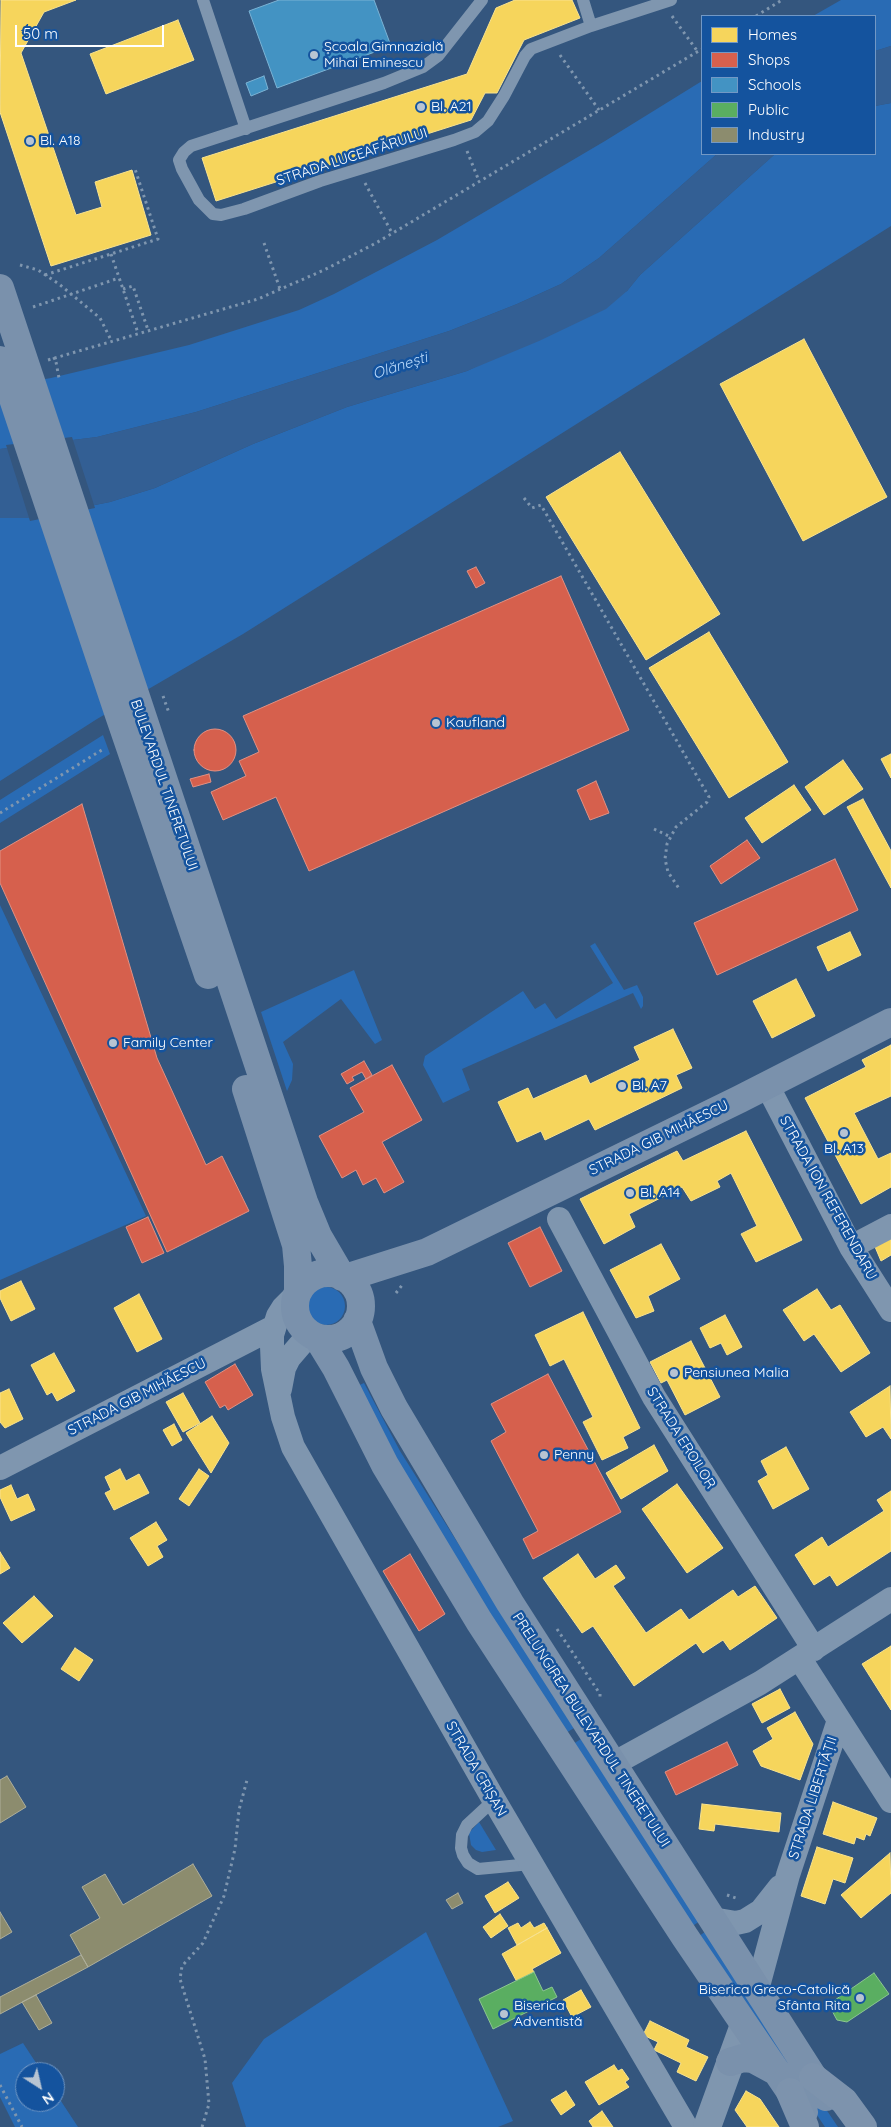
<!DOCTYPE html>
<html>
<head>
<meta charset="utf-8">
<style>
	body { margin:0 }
	#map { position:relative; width:891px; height:2127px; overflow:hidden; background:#34567e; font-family:Quicksand,sans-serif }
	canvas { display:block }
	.legend { position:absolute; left:701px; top:15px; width:175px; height:140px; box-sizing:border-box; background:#14539e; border:1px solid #7298c5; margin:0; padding:6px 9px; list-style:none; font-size:15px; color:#fff }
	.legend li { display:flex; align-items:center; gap:10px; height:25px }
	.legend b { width:25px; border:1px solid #7298c5 }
	.north { position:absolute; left:15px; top:2062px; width:50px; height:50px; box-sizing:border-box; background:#14539e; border:1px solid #7298c5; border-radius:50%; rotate:145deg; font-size:14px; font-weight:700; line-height:20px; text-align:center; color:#fff }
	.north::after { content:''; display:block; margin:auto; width:18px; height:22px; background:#b8c4d2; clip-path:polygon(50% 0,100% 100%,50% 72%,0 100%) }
	.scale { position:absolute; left:15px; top:25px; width:149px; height:22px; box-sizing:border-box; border:2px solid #fff; border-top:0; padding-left:6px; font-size:15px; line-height:18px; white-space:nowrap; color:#fff; -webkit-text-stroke:4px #14539e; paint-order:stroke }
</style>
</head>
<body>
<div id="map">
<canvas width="891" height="2127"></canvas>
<ul class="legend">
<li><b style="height:14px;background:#f6d55c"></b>Homes</li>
<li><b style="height:14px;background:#d6604d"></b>Shops</li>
<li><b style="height:14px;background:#4393c3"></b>Schools</li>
<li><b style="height:14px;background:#5aae61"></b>Public</li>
<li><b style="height:14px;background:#8c8c6e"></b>Industry</li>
</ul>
<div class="north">N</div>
<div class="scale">50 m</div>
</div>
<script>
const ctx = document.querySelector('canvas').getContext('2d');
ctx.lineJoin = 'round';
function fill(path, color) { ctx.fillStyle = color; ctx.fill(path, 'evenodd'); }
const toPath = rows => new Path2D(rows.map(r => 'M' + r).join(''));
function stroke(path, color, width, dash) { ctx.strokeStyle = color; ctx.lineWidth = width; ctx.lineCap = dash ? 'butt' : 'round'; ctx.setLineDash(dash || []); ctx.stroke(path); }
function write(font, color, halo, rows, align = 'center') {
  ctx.font = font + ' Quicksand,sans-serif'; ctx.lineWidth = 5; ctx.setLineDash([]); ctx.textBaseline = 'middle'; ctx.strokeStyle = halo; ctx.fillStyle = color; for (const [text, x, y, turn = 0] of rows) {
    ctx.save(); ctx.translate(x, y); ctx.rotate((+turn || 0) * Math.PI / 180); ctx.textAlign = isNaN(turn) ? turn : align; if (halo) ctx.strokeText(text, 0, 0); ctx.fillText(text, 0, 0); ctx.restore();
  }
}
const green = toPath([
	[841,0,891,0,891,46,875,51,875,16,813,16],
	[702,81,702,154,717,154,599,258,561,284,517,304,449,331,196,412,97,437,0,449,0,387,51,378,189,345,299,310,334,294,437,240,605,141],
	[891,103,891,226,243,634,97,719,0,781,0,518,29,518,110,502,155,488,253,444,347,407,467,371,627,291,640,275,775,154,875,154,875,106],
	[103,735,110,754,0,823,0,800],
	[0,905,146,1216,0,1280],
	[595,943,624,990,637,985,643,997,643,1006,641,1009,633,993,462,1069,470,1090,443,1103,423,1065,425,1056,523,991,535,1009,545,1003,556,1019,613,983,590,946],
	[354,970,382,1040,375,1044,341,999,283,1042,293,1064,292,1080,287,1091,261,1012],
	'307 1306a19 19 0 1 1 38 0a19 19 0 1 1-38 0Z',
	[364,1383,400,1451,574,1728,566,1733,390,1457,355,1387],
	[581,1739,700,1921,691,1927,573,1744],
	[479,1822,496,1850,482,1852,476,1850,471,1845,469,1833],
	[706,1931,838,2127,825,2127,698,1937],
	[426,1932,513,2121,498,2127,246,2127,232,2083,264,2039],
	[23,2043,42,2072,25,2072,25,2102,55,2102,55,2092,78,2127,15,2127,0,2097,0,2054]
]);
const water = toPath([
	[891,46,891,103,875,106,875,51],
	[717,154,775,154,640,275,627,291,606,309,539,341,467,371,347,407,253,444,155,488,110,502,30,518,0,518,0,449,97,437,196,412,449,331,517,304,561,284,599,258]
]);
const pier = toPath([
	[72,437,95,508,30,521,6,445]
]);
const homes = toPath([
	[1,0,76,0,44,12,21,53,76,215,102,207,95,182,132,170,151,235,51,266,0,112,1,0],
	[515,0,572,0,580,18,524,40,497,93,485,93,471,120,216,201,202,158,467,74,496,8,515,0],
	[178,20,194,60,106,94,90,54,178,20],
	[804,339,887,497,803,541,720,384,804,339],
	[620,452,720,614,646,660,546,497,620,452],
	[709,632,788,762,729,798,649,668,709,632],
	[891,754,891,778,881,759,891,754],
	[843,760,863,789,824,815,805,787,843,760],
	[794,785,811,810,762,843,745,818,794,785],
	[863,799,891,851,891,888,847,807,863,799],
	[850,932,861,955,828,971,817,947,850,932],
	[796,979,815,1016,772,1038,753,1001,796,979],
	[673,1029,692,1068,676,1075,682,1088,595,1130,589,1119,545,1140,541,1131,517,1142,498,1102,528,1088,533,1099,586,1075,590,1084,640,1060,634,1047,673,1029],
	[891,1045,891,1096,854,1113,878,1159,891,1153,891,1187,861,1204,805,1098,866,1067,862,1060,891,1045],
	[746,1131,802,1240,756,1262,741,1234,757,1226,731,1173,717,1181,720,1187,691,1201,682,1187,629,1214,635,1227,604,1244,580,1199,677,1151,683,1161,746,1131],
	[891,1232,891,1255,881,1261,873,1242,891,1232],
	[661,1244,680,1279,648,1296,654,1311,636,1318,610,1270,661,1244],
	[21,1281,35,1309,11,1321,0,1298,0,1291,21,1281],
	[817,1289,831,1310,840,1305,870,1353,841,1372,814,1334,804,1341,783,1310,817,1289],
	[139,1294,162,1339,137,1352,114,1308,139,1294],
	[583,1312,640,1428,623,1437,628,1448,602,1460,583,1422,593,1417,564,1359,550,1366,535,1335,583,1312],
	[725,1315,742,1347,727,1355,721,1343,710,1348,700,1328,725,1315],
	[691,1341,720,1397,685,1415,667,1380,661,1383,650,1362,691,1341],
	[54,1353,75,1391,57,1401,52,1392,47,1395,31,1365,54,1353],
	[890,1386,891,1439,883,1427,866,1437,850,1412,890,1386],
	[9,1389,23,1419,5,1428,0,1422,0,1393,9,1389],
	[183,1393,200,1423,183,1432,166,1402,183,1393],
	[212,1416,229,1443,211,1473,186,1433,212,1416],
	[174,1424,182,1440,172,1446,163,1430,174,1424],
	[654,1445,668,1471,621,1499,606,1473,654,1445],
	[786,1447,809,1489,773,1509,758,1481,768,1475,761,1461,786,1447],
	[120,1469,126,1481,139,1474,149,1493,114,1510,105,1493,111,1490,105,1477,120,1469],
	[199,1469,209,1476,189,1506,179,1499,199,1469],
	[677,1484,723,1548,687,1573,642,1509,677,1484],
	[11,1485,17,1499,28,1494,35,1510,11,1521,0,1497,0,1490,11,1485],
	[891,1491,891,1551,837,1586,830,1575,814,1585,795,1555,822,1537,828,1547,884,1511,877,1500,891,1491],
	[156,1522,167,1540,157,1546,163,1557,148,1566,130,1538,156,1522],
	[0,1552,10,1568,0,1574,0,1552],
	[578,1554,595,1579,616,1565,625,1578,613,1586,646,1633,681,1609,689,1620,733,1590,738,1597,755,1586,777,1618,730,1650,723,1640,703,1653,696,1643,634,1686,593,1626,582,1633,543,1578,578,1554],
	[34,1596,53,1616,22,1643,3,1623,34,1596],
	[891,1646,891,1710,862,1664,891,1646],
	[75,1648,93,1660,79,1681,61,1669,75,1648],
	[780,1689,790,1708,762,1723,752,1704,780,1689],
	[795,1712,813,1744,800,1780,761,1766,753,1751,773,1739,767,1728,795,1712],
	[833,1802,877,1818,870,1836,866,1834,864,1840,856,1837,854,1844,823,1834,833,1802],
	[702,1804,781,1813,779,1832,715,1824,714,1831,699,1829,702,1804],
	[817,1847,853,1858,845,1883,833,1879,825,1904,801,1896,817,1847],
	[890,1853,891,1893,861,1918,841,1895,890,1853],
	[508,1882,519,1898,495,1913,485,1896,508,1882],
	[500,1914,508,1926,491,1938,483,1927,500,1914],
	[530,1922,534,1928,544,1923,547,1928,517,1945,508,1928,518,1923,521,1928,530,1922],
	[547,1928,561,1953,532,1969,534,1972,517,1982,502,1954,547,1928],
	[581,1990,591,2007,572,2017,563,2000,581,1990],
	[650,2021,689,2040,686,2047,708,2057,696,2081,677,2072,681,2063,654,2050,658,2042,643,2035,650,2021],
	[614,2065,618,2071,622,2069,629,2079,625,2082,629,2087,599,2105,585,2082,614,2065],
	[566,2091,575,2105,561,2115,551,2100,566,2091],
	[746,2091,760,2099,779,2127,747,2127,735,2110,746,2091],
	[602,2111,613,2127,593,2127,589,2121,602,2111]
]);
const shops = toPath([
	[476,567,485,583,476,588,467,571,476,567],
	[561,576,629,730,309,871,276,797,223,820,211,792,246,776,239,761,259,752,243,716,561,576],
	'194 750a21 21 0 1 1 42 0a21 21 0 1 1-42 0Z',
	[209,774,211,782,193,787,190,779,209,774],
	[596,781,609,813,590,820,577,790,596,781],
	[82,804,157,1058,206,1165,222,1156,249,1211,167,1252,0,883,0,851,82,804],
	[747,840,760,858,721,884,710,866,747,840],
	[835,859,858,910,717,975,694,923,835,859],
	[364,1061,372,1075,366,1079,362,1072,352,1077,354,1080,347,1084,341,1074,364,1061],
	[392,1065,422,1120,382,1142,404,1182,384,1193,376,1178,363,1185,356,1170,342,1178,319,1136,364,1112,350,1088,392,1065],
	[148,1217,164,1253,142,1263,126,1227,148,1217],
	[540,1227,562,1271,530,1287,508,1243,540,1227],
	[235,1364,253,1395,228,1410,225,1405,220,1408,205,1382,235,1364],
	[548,1374,621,1512,533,1559,523,1539,538,1531,491,1441,506,1432,491,1404,548,1374],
	[410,1554,445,1614,419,1631,383,1571,410,1554],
	[727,1742,738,1765,676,1795,665,1772,727,1742]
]);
const schools = toPath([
	[279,0,374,0,391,46,277,88,249,11,279,0],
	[264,76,268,89,251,96,246,83,264,76]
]);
const public = toPath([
	[534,1972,543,1991,552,1987,557,1997,493,2029,479,1999,534,1972],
	[874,1973,889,1994,847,2022,837,2020,830,2007,832,2002,874,1973]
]);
const industry = toPath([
	[7,1776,26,1807,0,1823,0,1780,7,1776],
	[193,1864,212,1896,88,1967,70,1935,100,1918,82,1887,105,1874,123,1905,193,1864],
	[458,1893,463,1903,452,1909,446,1900,458,1893],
	[0,1912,12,1932,0,1939,0,1912],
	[81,1955,88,1967,0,2014,0,1997,81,1955],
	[36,1995,52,2023,39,2030,22,2002,36,1995]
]);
const path = toPath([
	[672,16,698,52],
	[756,16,782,0],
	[560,55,599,110],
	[467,151,479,181],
	[365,183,392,233],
	[264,243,280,289],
	[111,254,138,333],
	[20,265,38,270,59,284,100,318,111,340],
	[45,275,158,239,135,169],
	[123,289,133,286,148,330],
	[33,307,119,278],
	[53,359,55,358,56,362,59,378],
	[48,360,258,299,324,270,376,243,702,49],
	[524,498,532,508,541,505,709,797,707,802,676,827,667,844,665,859,668,872,680,890],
	[163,696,169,713],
	[0,813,105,748],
	[654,829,671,837],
	[396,1293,403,1284],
	[557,1629,600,1694,600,1700],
	[727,1895,739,1899],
	[0,2085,22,2127],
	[202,2127,209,2104,205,2059,180,1979,182,1966,203,1943,224,1896,235,1849,239,1810,247,1780]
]);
const service = toPath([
	[203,0,246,129],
	[482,0,438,56,423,67,384,83,191,146,184,152,179,160,182,169,199,200,213,214,221,215,244,209,320,181,454,140,475,132,488,121,504,96,525,56,531,49,591,26,671,0],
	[583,0,591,26],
	[494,1800,467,1825,462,1835,461,1848,463,1855,468,1863,478,1869,531,1864]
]);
const minor = toPath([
	[767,1085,851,1247,891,1310],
	[559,1219,654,1397,814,1649],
	[851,1247,891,1226],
	[297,1294,283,1308,278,1316,272,1335,272,1346,273,1369,283,1417,293,1447,494,1800,686,2127],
	[280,1389,284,1368,289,1358,301,1344,312,1335],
	[0,1468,274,1327],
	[800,1659,891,1801],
	[613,1764,760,1683,891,1599],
	[712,1919,736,1923,745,1921,761,1911,780,1887],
	[757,1990,788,1875,839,1720]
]);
const tertiary = toPath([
	[707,2127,744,2025]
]);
const secondary = toPath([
	[0,288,304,1202,318,1236,342,1277],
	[0,360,119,715,208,975],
	[246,1089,296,1245,298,1266,298,1292],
	'295 1306a33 33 0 1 1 66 0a33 33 0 1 1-66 0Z',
	[345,1278,427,1252,740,1099,891,1022],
	[357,1321,374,1368,394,1408,510,1603,826,2097],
	[317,1337,336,1368,385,1465,479,1621,685,1937,804,2112],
	[730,2062,743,2058,753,2059,777,2072]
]);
const primary = toPath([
	[813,2077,844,2101,863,2127],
	[790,2092,805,2127]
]);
const markers = [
	[314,55,5,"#b8c4d2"],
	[421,107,5,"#b8c4d2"],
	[30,141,5,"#b8c4d2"],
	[436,723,5,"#b8c4d2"],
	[113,1043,5,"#b8c4d2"],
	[622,1086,5,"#b8c4d2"],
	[844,1133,5,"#b8c4d2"],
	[630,1193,5,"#b8c4d2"],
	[674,1373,5,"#b8c4d2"],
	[544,1455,5,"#b8c4d2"],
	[860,1998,5,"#b8c4d2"],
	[504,2014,5,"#b8c4d2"]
];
const poiNames = [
	["Școala Gimnazială",324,47],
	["Mihai Eminescu",324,63],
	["Bl. A21",431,107],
	["Bl. A18",40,141],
	["Kaufland",446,723],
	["Family Center",123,1043],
	["Bl. A7",632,1086],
	["Bl. A13",844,1149,"center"],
	["Bl. A14",640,1193],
	["Pensiunea Malia",684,1373],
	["Penny",554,1455],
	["Biserica Greco-Catolică",850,1990,"right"],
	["Sfânta Rita",850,2006,"right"],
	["Biserica",514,2006],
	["Adventistă",514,2022]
];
const streetNames = [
	["STRADA LUCEAFĂRULUI",352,157,-18],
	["BULEVARDUL TINERETULUI",164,785,71],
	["STRADA GIB MIHĂESCU",659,1138,-26],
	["STRADA ION REFERENDARU",828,1198,61],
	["STRADA GIB MIHĂESCU",137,1397,-27],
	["STRADA EROILOR",681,1438,58],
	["PRELUNGIREA BULEVARDUL TINERETULUI",591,1730,57],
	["STRADA CRIȘAN",476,1769,60],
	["STRADA LIBERTĂȚII",813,1798,-72]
];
const waterNames = [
	["Olănești",400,366,-18]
];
fill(green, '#296bb4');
fill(water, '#335f94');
fill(pier, '#34567e');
fill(homes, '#f6d55c');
stroke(homes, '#f9e28d', 1);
fill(shops, '#d6604d');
stroke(shops, '#e29082', 1);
fill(schools, '#4393c3');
stroke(schools, '#7bb3d5', 1);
fill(public, '#5aae61');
stroke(public, '#8cc690', 1);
fill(industry, '#8c8c6e');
stroke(industry, '#aeae9a', 1);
stroke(path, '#7f96af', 3, [2.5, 4]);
stroke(service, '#7f96af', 12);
stroke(minor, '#7f96af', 24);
stroke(tertiary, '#7f96af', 28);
stroke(secondary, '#7a91ac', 28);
stroke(primary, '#7d93ad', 28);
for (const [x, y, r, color] of markers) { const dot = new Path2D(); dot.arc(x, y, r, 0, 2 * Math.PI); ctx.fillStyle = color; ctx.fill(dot); stroke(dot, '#14539e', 2); }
write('14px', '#fff', '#14539e', poiNames, 'left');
write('14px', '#fff', '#14539e', streetNames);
write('italic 15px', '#b8d8fa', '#14539e', waterNames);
</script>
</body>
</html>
